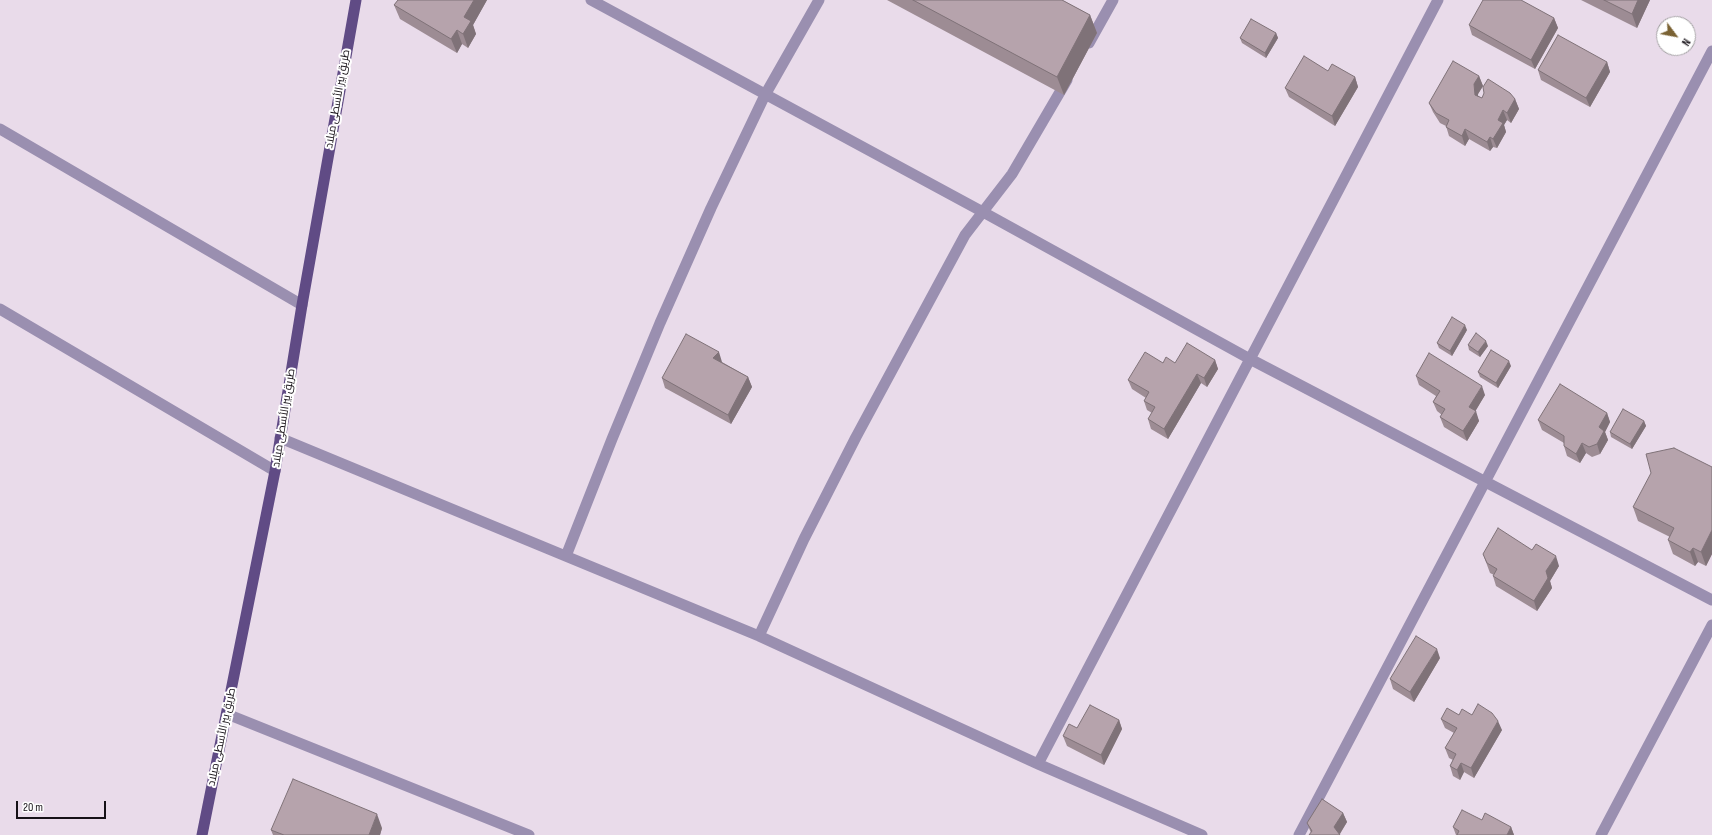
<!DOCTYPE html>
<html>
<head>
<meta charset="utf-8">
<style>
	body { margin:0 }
	#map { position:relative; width:1712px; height:835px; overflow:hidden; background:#e9dbea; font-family:"Sofia Sans Condensed",sans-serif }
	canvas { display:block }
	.north { position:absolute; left:1656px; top:16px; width:40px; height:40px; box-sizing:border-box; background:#fff; border:1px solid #a2a0a2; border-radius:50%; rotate:122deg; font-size:11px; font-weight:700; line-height:16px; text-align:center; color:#161117 }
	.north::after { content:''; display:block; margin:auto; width:14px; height:18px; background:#7a6233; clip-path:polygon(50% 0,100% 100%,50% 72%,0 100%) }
	.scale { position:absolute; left:16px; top:801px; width:90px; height:18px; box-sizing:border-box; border:2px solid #161117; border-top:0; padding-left:5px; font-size:12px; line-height:14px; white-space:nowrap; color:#161117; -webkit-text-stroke:3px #fff; paint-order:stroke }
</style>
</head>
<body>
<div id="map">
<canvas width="1712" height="835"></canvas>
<div class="north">N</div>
<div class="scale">20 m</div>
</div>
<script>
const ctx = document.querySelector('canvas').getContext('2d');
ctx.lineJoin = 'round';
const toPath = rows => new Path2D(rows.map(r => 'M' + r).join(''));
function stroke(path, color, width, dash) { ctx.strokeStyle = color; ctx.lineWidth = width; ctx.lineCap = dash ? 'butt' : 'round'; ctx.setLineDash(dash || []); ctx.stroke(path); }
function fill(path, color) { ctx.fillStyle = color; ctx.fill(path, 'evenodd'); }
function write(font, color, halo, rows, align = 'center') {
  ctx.font = font + ' "Sofia Sans Condensed",Cairo,sans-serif'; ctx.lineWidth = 4; ctx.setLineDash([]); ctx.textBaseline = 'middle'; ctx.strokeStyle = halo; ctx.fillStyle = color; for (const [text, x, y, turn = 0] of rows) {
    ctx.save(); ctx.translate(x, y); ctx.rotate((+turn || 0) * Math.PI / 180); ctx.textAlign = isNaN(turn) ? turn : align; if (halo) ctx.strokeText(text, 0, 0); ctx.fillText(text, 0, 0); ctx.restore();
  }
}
const minor = toPath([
	[591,0,983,212,1250,359,1712,600],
	[1089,43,1113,0],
	[0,129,302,305],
	[0,309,275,471],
	[280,438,759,636,1038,764,1202,835],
	[566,556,612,439,660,323,711,208,765,95,819,0],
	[759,636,804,539,856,437,965,235,1012,174,1067,80],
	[227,714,529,835],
	[1038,764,1438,0],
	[1299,835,1712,51],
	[1601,835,1712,625]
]);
const primary = toPath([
	[202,835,275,471,302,305,356,0]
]);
const wall = toPath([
	[398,0,487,0,473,25,476,34,468,48,462,44,457,53,400,19,394,5],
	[887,0,1062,0,1090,15,1097,33,1064,95],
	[1581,0,1650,0,1637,28],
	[1554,18,1558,28,1535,69,1472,35,1469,25],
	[1276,33,1278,38,1266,58,1242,43,1240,38],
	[1607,62,1610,72,1590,107,1541,80,1538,70],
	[1328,71,1355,77,1358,87,1335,126,1289,97,1285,88],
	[1479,76,1483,86,1478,94,1478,96,1482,98,1515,99,1519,109,1511,123,1507,120,1504,125,1506,132,1497,148,1493,147,1490,151,1469,139,1465,146,1449,136,1446,126,1440,123,1433,112,1429,103],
	[1467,330,1452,356,1439,348,1437,343],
	[1468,345,1488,346,1480,357,1469,350],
	[1215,360,1218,369,1207,387,1201,383,1168,439,1151,429,1148,419,1152,413,1147,410,1144,401,1146,398,1132,389,1128,380,1175,363],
	[722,362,748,377,752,387,731,424,665,388,662,378],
	[1511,366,1498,388,1480,377,1478,372],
	[1416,376,1485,395,1475,411,1479,421,1467,441,1444,427,1440,417,1442,415,1437,411,1433,402,1436,396,1419,385],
	[1607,413,1610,422,1605,432,1608,440,1600,454,1592,457,1586,453,1580,463,1567,456,1564,446,1564,443,1542,430,1538,420],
	[1644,421,1646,426,1632,449,1611,437,1610,432],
	[1712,467,1712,554,1706,566,1698,562,1695,566,1673,554,1668,540,1670,537,1638,521,1633,507],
	[1483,554,1559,566,1550,581,1552,588,1537,611,1496,586,1493,576,1494,575,1490,573],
	[1440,658,1414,702,1393,689,1390,679],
	[1459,715,1472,715,1502,730,1474,778,1464,772,1460,780,1453,776,1450,766,1453,760,1449,758,1445,748,1454,733,1445,728,1441,719],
	[1119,720,1122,729,1104,765,1067,746,1063,736,1077,728],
	[1343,813,1347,822,1340,834,1311,833,1307,823],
	[1482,820,1511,827,1514,835,1456,835,1453,827],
	[382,828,380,835,273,835,271,830]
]);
const shadedWall = toPath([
	[474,0,487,0,473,25,476,34,468,48,463,34,464,17],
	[1638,0,1650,0,1637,28,1632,14],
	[1090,15,1097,33,1064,95,1057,77],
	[1554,18,1558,28,1535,69,1531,60],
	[457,30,462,44,457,53,451,39],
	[1276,33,1278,38,1266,58,1265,53],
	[1607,62,1610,72,1590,107,1586,98],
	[1479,76,1483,86,1478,94,1479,105,1475,95,1474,84],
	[1355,77,1358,87,1335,126,1332,116],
	[1515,99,1519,109,1511,123,1507,113],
	[1503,110,1507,120,1504,125,1506,132,1497,148,1493,139,1498,120],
	[1465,129,1469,139,1465,146,1462,136],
	[1490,137,1493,147,1490,151,1487,142],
	[1465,325,1467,330,1452,356,1450,351],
	[1486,341,1488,346,1480,357,1478,352],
	[719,352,722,362,716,367,713,358],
	[1215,360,1218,369,1207,387,1204,378],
	[1509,361,1511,366,1498,388,1496,383],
	[1197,374,1201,383,1168,439,1164,429],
	[748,377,752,387,731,424,728,415],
	[1482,386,1485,395,1472,417,1469,407],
	[1476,411,1479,421,1467,441,1463,431],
	[1607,413,1610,422,1605,432,1608,440,1600,454,1597,444,1599,427],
	[1644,421,1646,426,1632,449,1630,444],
	[1582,443,1586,453,1580,463,1576,454],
	[1712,530,1712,554,1706,566,1701,552],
	[1693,548,1698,562,1695,566,1690,552],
	[1556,556,1559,566,1550,581,1552,588,1537,611,1534,601,1546,571],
	[1437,649,1440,658,1414,702,1410,692],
	[1119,720,1122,729,1104,765,1101,755],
	[1498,721,1502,730,1474,778,1471,768],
	[1461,763,1464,772,1460,780,1457,770],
	[1343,813,1347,822,1339,835,1334,827],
	[377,814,382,828,380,835,369,835],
	[1511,827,1514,835,1507,835]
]);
const building = toPath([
	[398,0,474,0,464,17,471,21,463,34,457,30,451,39,394,5,398,0],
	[913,0,1062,0,1090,15,1057,77,913,0],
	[1483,0,1521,0,1554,18,1531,60,1469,25,1483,0],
	[1604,0,1638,0,1632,14,1604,0],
	[1251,19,1276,33,1265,53,1240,38,1251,19],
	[1558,35,1607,62,1586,98,1538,70,1558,35],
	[1304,56,1328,71,1332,64,1355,77,1332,116,1285,88,1304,56],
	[1453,61,1479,76,1474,84,1475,95,1482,98,1484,93,1483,87,1488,79,1510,93,1515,99,1507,113,1503,110,1498,120,1503,123,1493,139,1490,137,1487,142,1465,129,1462,136,1446,127,1449,120,1436,113,1429,103,1453,61],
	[1452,317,1465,325,1450,351,1437,343,1452,317],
	[1476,333,1486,341,1478,352,1468,345,1476,333],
	[686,334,719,352,713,358,748,377,728,415,662,378,686,334],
	[1187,343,1215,360,1204,378,1197,374,1164,429,1148,419,1155,407,1144,401,1149,392,1128,380,1145,352,1163,363,1166,357,1175,363,1187,343],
	[1491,350,1509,361,1496,383,1478,372,1491,350],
	[1429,353,1482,386,1469,407,1476,411,1463,431,1440,417,1445,409,1433,402,1440,391,1416,376,1429,353],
	[1560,384,1607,413,1599,427,1604,431,1597,444,1589,447,1582,443,1576,454,1564,446,1564,436,1538,420,1560,384],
	[1623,409,1644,421,1630,444,1610,432,1623,409],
	[1674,448,1712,467,1712,530,1701,552,1693,548,1690,552,1668,540,1674,528,1633,507,1651,473,1646,454,1674,448],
	[1498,528,1532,550,1536,544,1556,556,1546,571,1548,578,1534,601,1493,576,1497,569,1487,563,1483,554,1498,528],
	[1416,636,1437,649,1410,692,1390,679,1416,636],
	[1478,704,1492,713,1498,721,1471,768,1461,763,1457,770,1450,766,1456,754,1445,748,1457,728,1441,719,1447,708,1459,715,1462,709,1472,715,1478,704],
	[1090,705,1119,720,1101,755,1063,736,1069,724,1077,728,1090,705],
	[293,779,377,814,369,835,284,835,271,830,293,779],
	[1322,799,1343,813,1334,827,1340,835,1309,835,1312,831,1307,823,1322,799],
	[1462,810,1482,820,1485,813,1511,827,1507,835,1457,835,1459,831,1453,827,1462,810]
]);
const streetNames = [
	["طريق بير الأسطى ميلاد",338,99,-80],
	["طريق بير الأسطى ميلاد",284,418,-81],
	["طريق بير الأسطى ميلاد",222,737,-78]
];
stroke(minor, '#9a8fb0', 11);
stroke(primary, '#604b85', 11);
fill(wall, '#9d8c94');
fill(shadedWall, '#7f7278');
fill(building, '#b6a3ac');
stroke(building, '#7f7278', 1);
write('11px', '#161117', '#fff', streetNames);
</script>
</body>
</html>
